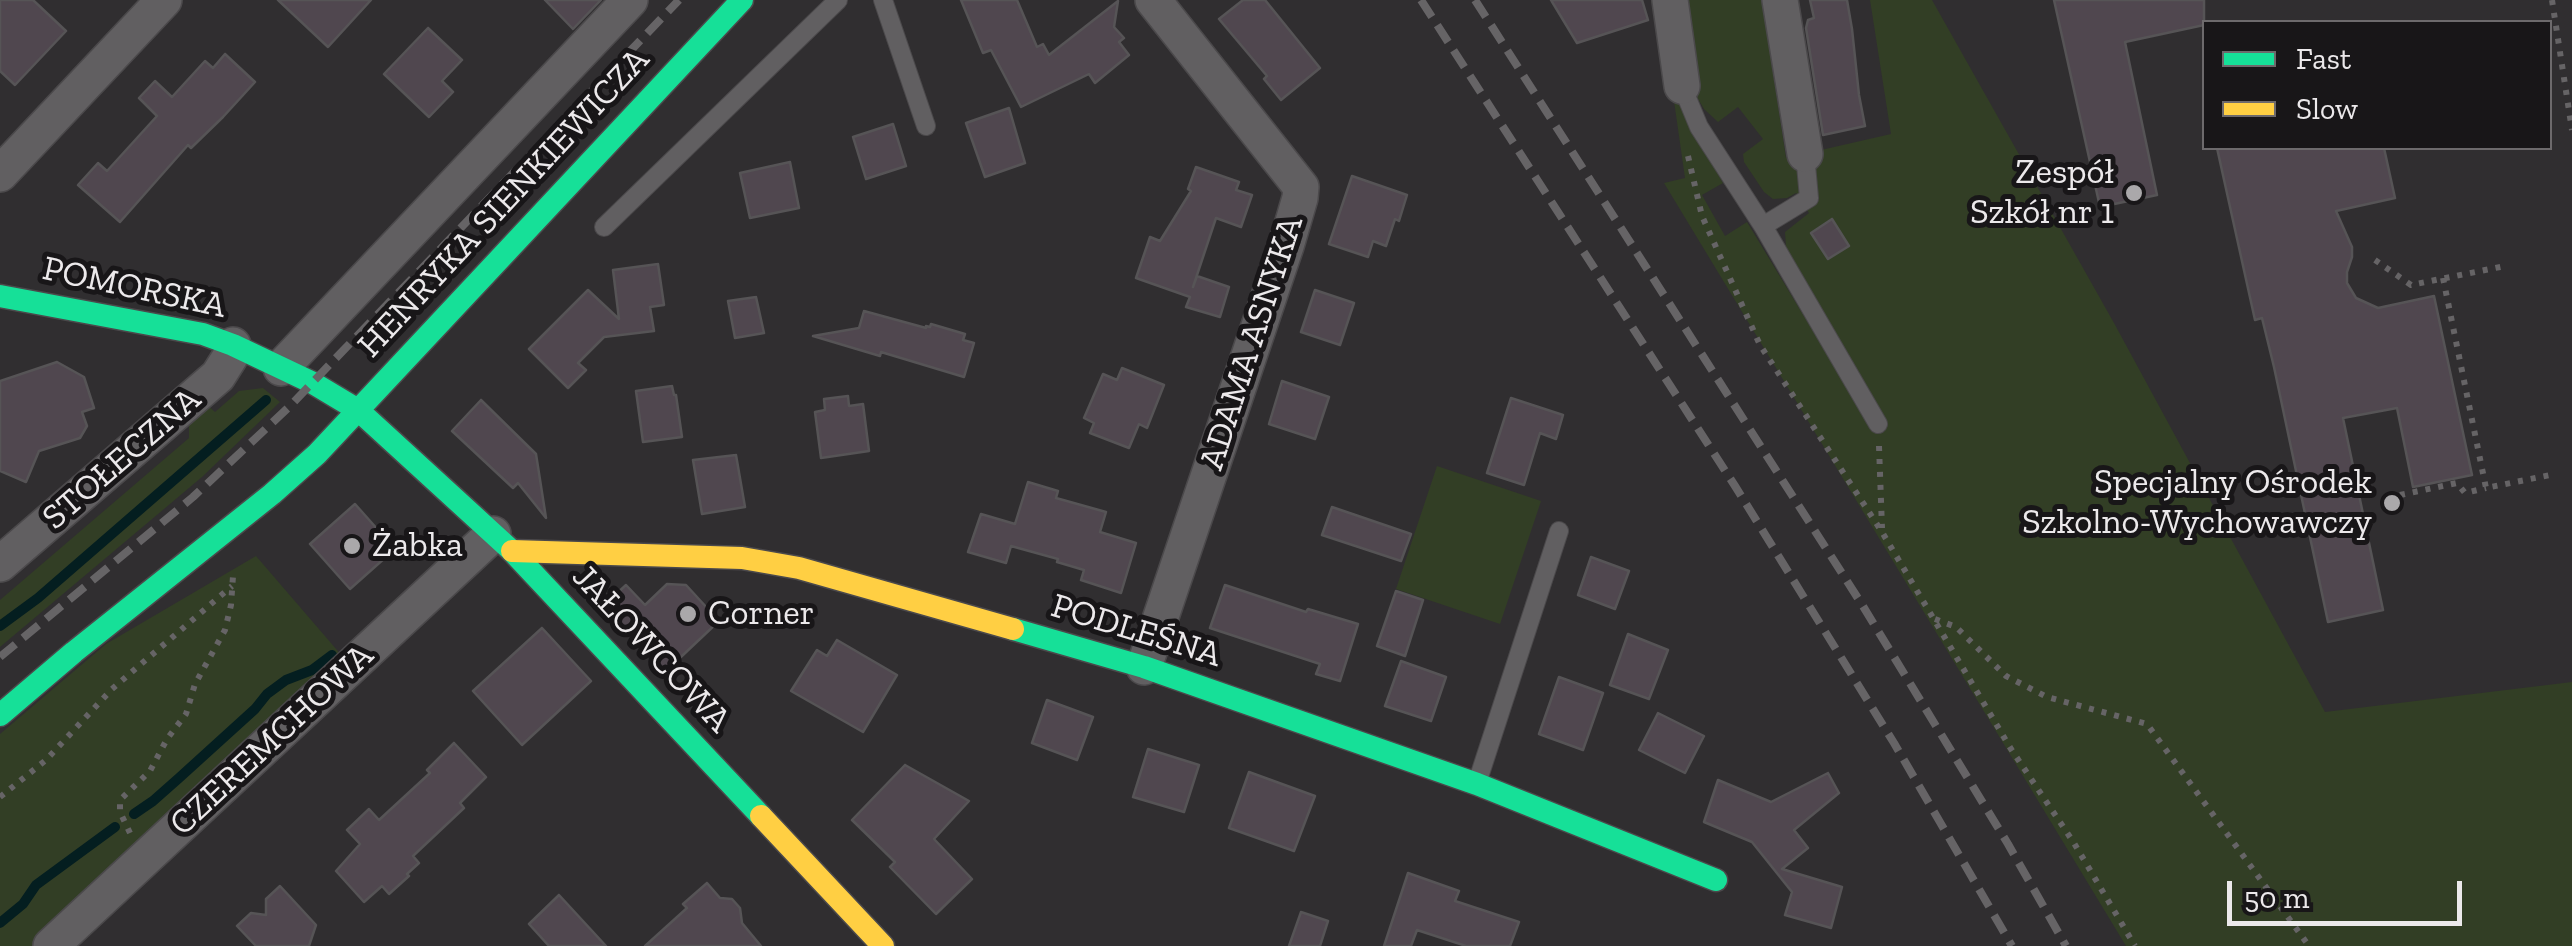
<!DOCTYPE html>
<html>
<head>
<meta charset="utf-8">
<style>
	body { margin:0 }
	#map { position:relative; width:2572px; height:946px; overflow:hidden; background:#302e30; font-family:"Zilla Slab",serif }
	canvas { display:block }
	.legend { position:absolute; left:2202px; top:20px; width:350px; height:130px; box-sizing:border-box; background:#181618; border:2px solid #6d6a6c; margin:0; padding:12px 18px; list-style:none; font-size:30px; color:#ece9eb }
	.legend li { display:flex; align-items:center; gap:20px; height:50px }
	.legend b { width:50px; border:2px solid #6d6a6c }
	.scale { position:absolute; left:2227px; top:881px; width:235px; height:45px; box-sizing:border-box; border:5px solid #ece9eb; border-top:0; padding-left:12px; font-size:30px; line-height:35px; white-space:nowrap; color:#ece9eb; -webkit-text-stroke:8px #181618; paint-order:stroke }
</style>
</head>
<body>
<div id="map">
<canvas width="2572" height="946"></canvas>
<ul class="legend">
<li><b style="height:12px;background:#16e098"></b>Fast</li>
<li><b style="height:12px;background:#ffcf43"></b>Slow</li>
</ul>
<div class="scale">50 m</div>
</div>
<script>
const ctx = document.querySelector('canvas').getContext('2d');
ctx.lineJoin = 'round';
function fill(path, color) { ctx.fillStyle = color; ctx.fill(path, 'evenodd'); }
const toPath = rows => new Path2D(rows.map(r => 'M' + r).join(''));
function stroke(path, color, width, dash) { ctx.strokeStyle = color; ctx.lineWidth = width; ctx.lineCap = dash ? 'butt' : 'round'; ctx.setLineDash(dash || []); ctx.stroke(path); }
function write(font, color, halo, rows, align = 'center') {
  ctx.font = font + ' "Zilla Slab",serif'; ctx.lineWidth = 10; ctx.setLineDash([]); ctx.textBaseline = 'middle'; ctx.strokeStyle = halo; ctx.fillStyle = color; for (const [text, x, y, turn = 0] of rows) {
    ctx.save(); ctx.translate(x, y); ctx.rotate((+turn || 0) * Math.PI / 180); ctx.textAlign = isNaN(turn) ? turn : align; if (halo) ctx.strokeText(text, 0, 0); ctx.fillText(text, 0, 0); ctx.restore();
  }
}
const green = toPath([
	[1690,0,1762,0,1786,158,1891,134,1870,0,1932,0,2114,323,2325,712,2572,682,2572,946,2126,946,1664,183,1685,178,1673,94,1678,90,1695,134,1723,183,1702,195,1725,236,1747,222,1836,369,1792,267,1786,246,1785,232,1809,213,1796,193,1787,198,1773,199,1764,192,1744,162,1743,154,1763,139,1738,107,1718,122,1704,109,1691,87,1678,2],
	[263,388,280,402,202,477,0,647,0,600,189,438,189,419,206,404,215,412,239,391],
	[1437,466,1541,501,1500,624,1396,589],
	[256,556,343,657,32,946,0,946,0,734,106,644]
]);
const stream = toPath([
	[0,626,38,598,266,400],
	[134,814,153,801,179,778,255,709,267,694,286,680,312,670,332,655],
	[0,923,23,904,36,885,115,827]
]);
const building = toPath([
	[0,0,33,0,66,31,15,85,0,71,0,0],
	[278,0,371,0,328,47,278,0],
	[545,0,601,0,573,29,545,0],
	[961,0,1017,0,1037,47,1043,44,1049,55,1118,1,1114,27,1124,38,1119,42,1129,55,1095,83,1089,74,1021,107,991,50,983,53,961,0],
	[1243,0,1265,0,1320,68,1281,100,1264,79,1267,76,1219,19,1243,0],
	[1551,0,1642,0,1648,20,1577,43,1551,0],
	[1810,0,1847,0,1852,29,1859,95,1865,126,1823,135,1806,28,1808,20,1814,18,1810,0],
	[2054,0,2204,0,2204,25,2125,42,2157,195,2100,207,2054,0],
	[428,28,462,60,442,81,453,92,429,117,384,74,428,28],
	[225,54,255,82,223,117,191,148,188,145,120,222,78,185,98,163,107,171,157,116,139,98,155,81,172,97,205,61,213,68,225,54],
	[1009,108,1025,163,985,177,966,123,1009,108],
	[893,124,906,166,866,179,853,137,893,124],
	[2217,148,2384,148,2395,198,2336,211,2352,247,2352,257,2347,272,2347,283,2356,298,2378,308,2434,296,2472,475,2413,487,2397,408,2343,418,2383,610,2328,622,2274,367,2262,318,2255,320,2217,148],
	[790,162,799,208,750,218,740,173,790,162],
	[1196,167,1239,182,1236,190,1252,195,1241,227,1216,218,1193,287,1197,276,1229,287,1220,317,1186,307,1190,297,1136,278,1150,237,1160,241,1191,191,1188,189,1196,167],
	[1352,176,1407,195,1399,221,1395,219,1386,246,1373,241,1368,257,1329,244,1352,176],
	[1832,219,1849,246,1828,259,1811,233,1832,219],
	[658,264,664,305,650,307,654,331,604,337,578,363,586,370,568,388,529,349,588,290,619,319,613,270,658,264],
	[1315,290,1354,303,1340,345,1301,332,1315,290],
	[756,297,764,333,735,338,728,301,756,297],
	[864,311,926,328,926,326,930,327,931,324,965,334,963,340,974,343,964,377,881,352,880,356,813,336,859,328,864,311],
	[57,362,84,377,94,408,82,412,87,426,80,438,39,451,26,482,0,471,0,381,57,362],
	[1122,368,1164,385,1147,428,1139,424,1129,448,1090,433,1094,423,1084,418,1103,374,1117,380,1122,368],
	[1282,381,1329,397,1315,439,1269,424,1282,381],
	[672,386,674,395,676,395,682,437,643,442,636,391,672,386],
	[848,396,849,406,863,404,869,451,821,458,815,412,825,410,824,399,848,396],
	[1511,398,1563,415,1556,439,1540,433,1524,485,1487,473,1511,398],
	[481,400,536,454,546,518,518,483,513,488,452,431,481,400],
	[736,455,745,507,702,514,693,460,736,455],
	[1028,482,1058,491,1056,498,1106,512,1100,532,1136,543,1121,593,1081,580,1084,570,1057,562,1058,559,1011,546,1006,563,968,552,981,514,1015,524,1028,482],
	[355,504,395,549,350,589,310,544,355,504],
	[1332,507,1411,534,1401,561,1322,535,1332,507],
	[1591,557,1629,571,1615,609,1578,595,1591,557],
	[667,584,686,585,719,621,665,672,603,606,626,585,645,605,667,584],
	[1225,585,1306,612,1308,609,1358,624,1340,681,1316,674,1320,664,1210,628,1225,585],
	[1396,591,1423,600,1405,656,1377,646,1396,591],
	[542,628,591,681,522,745,473,691,542,628],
	[1628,634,1668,650,1649,699,1610,685,1628,634],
	[837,640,897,675,863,732,791,691,817,650,827,656,837,640],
	[1401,661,1446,677,1431,721,1385,706,1401,661],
	[1559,677,1603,693,1583,750,1539,734,1559,677],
	[1047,700,1093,717,1077,760,1032,743,1047,700],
	[1658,713,1704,736,1685,773,1639,750,1658,713],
	[454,743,486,777,460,803,464,808,413,856,419,863,407,874,409,876,389,894,382,886,364,902,336,871,360,844,347,830,369,809,379,820,430,773,427,770,454,743],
	[1148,749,1199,765,1184,812,1133,797,1148,749],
	[905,765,969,801,934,839,972,879,936,914,890,867,895,862,852,820,905,765],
	[1249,772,1315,796,1294,851,1229,828,1249,772],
	[1828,773,1839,793,1794,830,1808,848,1782,869,1842,887,1831,928,1785,915,1792,892,1752,842,1704,822,1718,780,1771,802,1828,773],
	[1408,873,1459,891,1455,901,1519,922,1510,946,1466,946,1417,930,1411,946,1384,946,1408,873],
	[707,883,720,898,732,899,740,908,742,923,761,946,645,946,687,908,683,904,707,883],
	[280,886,316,925,309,946,256,946,237,926,251,913,266,915,266,899,280,886],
	[559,895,606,946,549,946,529,924,559,895],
	[1301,912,1328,921,1320,946,1289,946,1301,912]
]);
const path = toPath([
	[2552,0,2572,130],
	[1688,156,1702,216,1760,345,1882,532,2011,749,2074,843,2135,946],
	[2375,260,2411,285,2505,266],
	[2443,278,2486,488,2550,475],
	[1879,446,1882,528],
	[2400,495,2457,483,2465,493,2486,488],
	[1935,619,1956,627,2006,676,2047,697,2147,724,2309,946],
	[0,797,46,760,112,689,232,586],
	[130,833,120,812,120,800,150,771,167,739,186,714,195,684,225,630,231,605,233,576]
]);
const lane = toPath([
	[883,0,926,126],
	[1682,86,1699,127,1763,226,1878,424],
	[1763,226,1809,198,1805,154],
	[604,227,838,0],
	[1477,783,1559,531]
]);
const street = toPath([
	[1670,0,1682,86],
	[1780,0,1805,154],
	[0,174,164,0],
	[281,368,630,0],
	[0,564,218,376,230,357,233,345],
	[1144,667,1286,246,1300,198,1301,187,1153,0],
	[51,946,493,534]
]);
const fast = toPath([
	[0,296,203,334,233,345,313,383,358,410,512,551,761,816],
	[1013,629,1144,667,1477,784,1716,880],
	[0,715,74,652,272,494,317,454,742,0]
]);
const slow = toPath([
	[512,551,742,558,799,568,1013,629],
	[761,816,883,946]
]);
const rail = toPath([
	[1421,0,1735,486,1894,743,2012,946],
	[1475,0,1861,603,2008,844,2066,946],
	[0,657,193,497,290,406,679,0]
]);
const markers = [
	[2134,193,10,"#aaa8aa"],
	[2392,503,10,"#aaa8aa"],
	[352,546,10,"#aaa8aa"],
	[688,614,10,"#aaa8aa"]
];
const poiNames = [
	["Zespół",2114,173],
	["Szkół nr 1",2114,213],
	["Specjalny Ośrodek",2372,483],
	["Szkolno-Wychowawczy",2372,523],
	["Żabka",372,546,"left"],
	["Corner",708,614,"left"]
];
const streetNames = [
	["HENRYKA SIENKIEWICZA",504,203,-47],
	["POMORSKA",134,288,12],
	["ADAMA ASNYKA",1252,343,-72],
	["STOŁECZNA",122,459,-41],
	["PODLEŚNA",1136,631,17],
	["JAŁOWCOWA",651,649,47],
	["CZEREMCHOWA",272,740,-43]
];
fill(green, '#323e25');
stroke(stream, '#041e20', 10);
fill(building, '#50474f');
stroke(building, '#565456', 2.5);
stroke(lane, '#4b494b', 20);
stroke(street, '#4b494b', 38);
stroke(fast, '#4b494b', 25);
stroke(slow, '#4b494b', 25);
stroke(path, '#666466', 6, [5, 8]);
stroke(lane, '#615f61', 18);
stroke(street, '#615f61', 35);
stroke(fast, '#16e098', 22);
stroke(slow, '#ffcf43', 22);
stroke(rail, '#666466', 8, [20, 10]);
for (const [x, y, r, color] of markers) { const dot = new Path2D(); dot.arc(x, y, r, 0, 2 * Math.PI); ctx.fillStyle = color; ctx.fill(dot); stroke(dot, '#181618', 4); }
write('35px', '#ece9eb', '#181618', poiNames, 'right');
write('35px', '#ece9eb', '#181618', streetNames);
</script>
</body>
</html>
